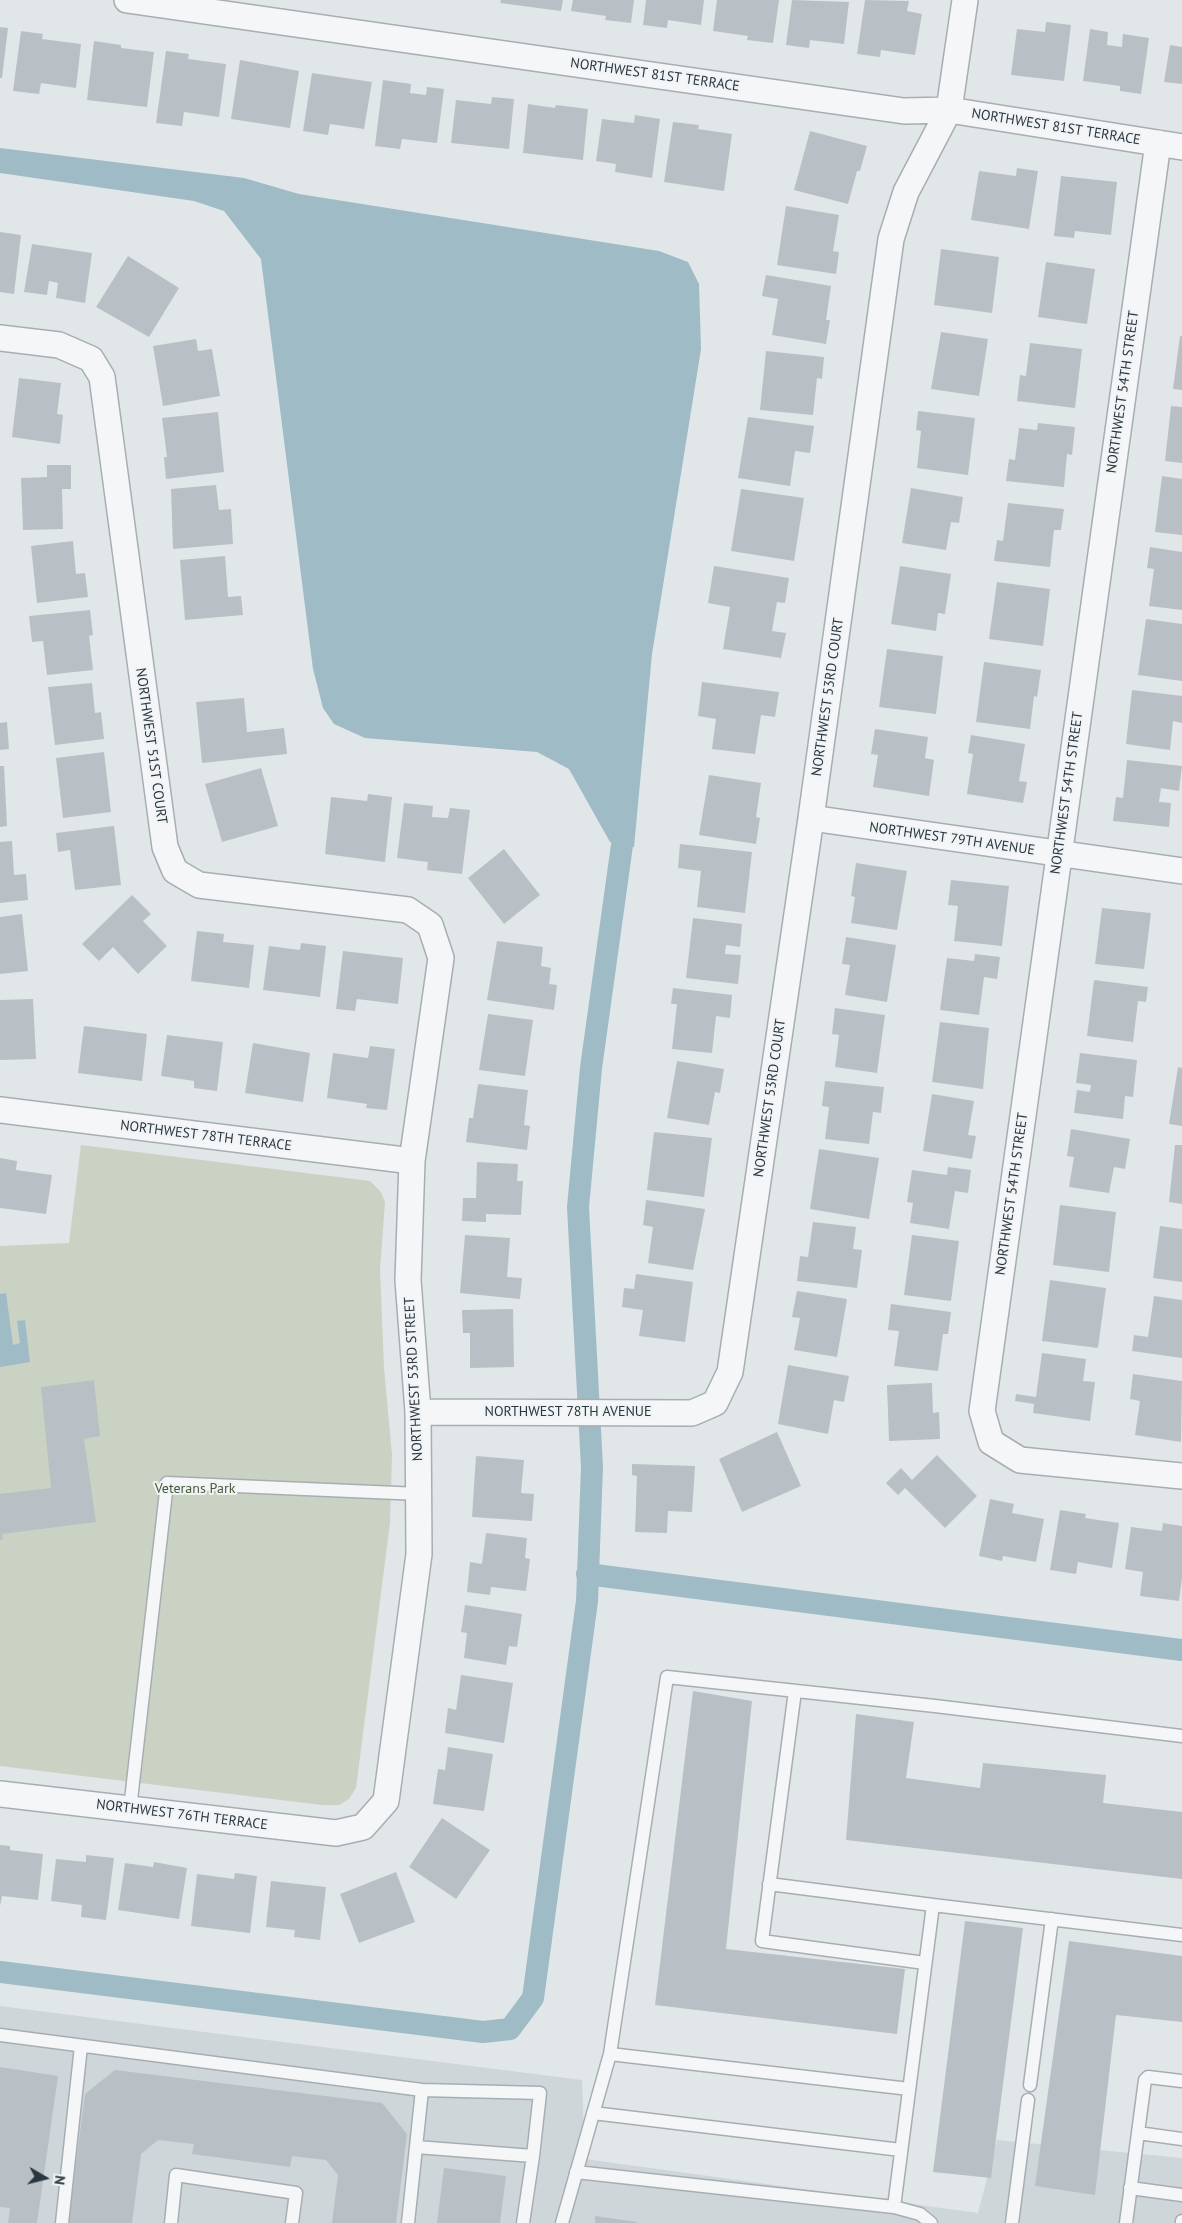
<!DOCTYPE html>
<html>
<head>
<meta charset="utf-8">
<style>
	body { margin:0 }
	#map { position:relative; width:1182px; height:2223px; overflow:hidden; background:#e1e6e9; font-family:"PT Sans",sans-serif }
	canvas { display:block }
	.north { position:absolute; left:20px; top:2153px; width:50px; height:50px; -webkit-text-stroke:4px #f1f4f6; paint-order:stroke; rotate:98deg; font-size:14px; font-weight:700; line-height:20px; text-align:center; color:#2b373f }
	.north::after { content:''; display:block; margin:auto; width:18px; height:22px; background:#2b373f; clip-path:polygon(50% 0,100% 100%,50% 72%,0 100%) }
</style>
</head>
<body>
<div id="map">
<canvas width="1182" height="2223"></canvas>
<div class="north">N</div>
</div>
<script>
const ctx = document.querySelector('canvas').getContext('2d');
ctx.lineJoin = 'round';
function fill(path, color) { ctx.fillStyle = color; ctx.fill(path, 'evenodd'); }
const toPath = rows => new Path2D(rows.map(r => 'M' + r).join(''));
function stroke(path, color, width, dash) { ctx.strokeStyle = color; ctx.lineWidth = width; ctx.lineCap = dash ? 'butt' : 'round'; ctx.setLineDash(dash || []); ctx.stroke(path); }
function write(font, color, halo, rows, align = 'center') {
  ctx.font = font + ' "PT Sans",sans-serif'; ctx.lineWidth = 4; ctx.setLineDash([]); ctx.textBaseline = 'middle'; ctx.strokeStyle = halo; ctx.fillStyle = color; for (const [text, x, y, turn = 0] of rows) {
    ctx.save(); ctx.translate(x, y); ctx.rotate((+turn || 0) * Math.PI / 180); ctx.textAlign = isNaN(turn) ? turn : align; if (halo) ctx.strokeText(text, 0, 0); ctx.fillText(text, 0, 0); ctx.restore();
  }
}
const built = toPath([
	[0,2006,582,2080,585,2159,978,2213,997,2140,1182,2158,1182,2223,0,2223]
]);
const green = toPath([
	[81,1145,370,1181,381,1192,385,1202,380,1270,384,1368,392,1455,390,1523,356,1788,349,1799,339,1805,322,1805,0,1766,0,1246,69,1243]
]);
const water = toPath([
	[0,148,244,178,299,194,659,251,688,262,699,284,701,349,652,654,634,847,610,842,569,769,537,752,365,738,334,724,323,708,313,669,261,259,224,211,194,201,0,173],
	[6,1293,13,1345,20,1343,17,1321,25,1320,30,1362,0,1367,0,1294]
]);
const canal = toPath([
	[587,1574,1182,1650],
	[0,1972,483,2032,510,2029,533,1998,587,1601,592,1467,578,1207,591,1068,622,845]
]);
const building = toPath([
	[501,0,563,0,561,11,500,3],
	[573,0,634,0,631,23,605,20,606,16,571,11],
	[646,0,704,0,701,25,668,20,667,28,643,25],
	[717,0,779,0,773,43,747,40,748,36,713,31],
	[792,0,849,2,844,44,810,40,809,48,786,45],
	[865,0,909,1,907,11,922,14,915,55,881,50,880,57,857,54],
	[1046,22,1071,25,1064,81,1011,75,1017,29,1045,32],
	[0,27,8,28,2,78,0,78],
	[1090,29,1108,32,1107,45,1122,47,1123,34,1149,38,1141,94,1120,91,1120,86,1083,81],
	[21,31,43,34,42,39,81,44,76,88,41,83,39,94,13,91],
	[94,41,121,45,121,48,154,52,147,107,87,100],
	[1170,45,1182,47,1182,84,1164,82],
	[166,51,189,54,188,59,226,64,219,117,184,112,182,126,156,123],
	[240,60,299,71,290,128,231,119],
	[312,73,372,82,364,129,330,124,328,135,303,131],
	[383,80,411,84,410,93,426,95,427,87,444,89,437,143,402,139,400,149,375,146],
	[492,97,514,99,509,149,451,143,456,100,491,104],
	[528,104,555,108,556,105,588,109,583,160,523,153],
	[635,115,660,119,652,178,615,172,616,164,596,161,602,119,634,123],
	[673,122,699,125,698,129,732,134,724,191,664,182],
	[810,131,867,146,860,171,857,171,848,204,794,190],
	[1017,168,1038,171,1029,229,971,220,979,171,1016,176],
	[1061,176,1117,182,1111,235,1075,231,1074,238,1054,236],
	[786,206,839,215,833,251,839,252,836,274,777,265],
	[0,232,21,235,14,294,0,292],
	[32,244,92,253,85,303,56,298,58,283,49,281,47,295,24,292],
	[941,249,999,257,992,313,934,305],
	[128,256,179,288,149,337,96,307],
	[1046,262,1095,269,1087,324,1038,317],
	[766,275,831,286,826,320,830,320,826,344,772,335,778,299,762,296],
	[941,332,988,339,979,396,931,389],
	[1180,336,1182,336,1182,390,1173,389],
	[196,339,198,351,212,349,220,396,163,406,153,346],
	[1030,343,1082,349,1075,408,1017,401,1020,375,1026,376],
	[766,351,824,357,822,379,817,378,813,415,760,410],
	[19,378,61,383,57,414,63,415,60,444,12,437],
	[1171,406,1182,407,1182,463,1165,461],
	[918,411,975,418,968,475,917,468,921,431,916,430],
	[218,412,224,472,166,479,164,457,167,457,162,418],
	[748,417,814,426,810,453,795,451,790,486,738,478],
	[1038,423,1075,427,1072,455,1067,454,1064,487,1006,481,1009,459,1015,460,1019,428,1037,430],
	[47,465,71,465,71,489,62,489,63,529,23,530,21,478,47,477],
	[1162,476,1182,479,1182,535,1155,532],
	[216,485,219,510,231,509,233,544,173,549,171,489],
	[911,488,963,497,959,523,951,522,946,550,902,543],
	[741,489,804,498,794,561,731,551],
	[1008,503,1064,509,1061,530,1054,530,1050,567,994,561,997,540,1003,541],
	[73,541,76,574,85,573,88,597,37,603,31,546],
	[1150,547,1182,552,1182,610,1149,606,1154,569,1147,568],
	[225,556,228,597,241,596,243,615,185,620,180,560],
	[714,566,789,578,785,603,777,602,772,631,786,633,781,658,723,649,730,607,708,603],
	[900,566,951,574,945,614,938,613,936,631,891,624],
	[997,582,1050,589,1043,646,989,639],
	[90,610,93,635,89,636,93,670,47,675,43,641,32,642,29,616],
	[1146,619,1182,624,1182,681,1138,675],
	[887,649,943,656,936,714,879,707],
	[984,662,1041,670,1037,697,1034,696,1030,729,976,722],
	[702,682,779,692,775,717,761,715,755,754,712,749,716,719,698,716],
	[92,683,95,713,101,712,104,739,55,745,48,687],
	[1132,690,1182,696,1182,723,1173,721,1170,750,1126,744],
	[244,698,247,732,284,728,287,754,202,763,196,702],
	[7,722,9,749,0,750,0,723],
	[875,729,928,737,925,758,934,760,929,796,873,787,878,755,871,754],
	[971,735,1025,744,1019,781,1027,782,1023,803,967,794,973,754,968,753],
	[104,752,111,812,63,818,56,758],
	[1127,760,1182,766,1179,791,1161,788,1159,802,1171,803,1169,827,1113,821,1116,797,1123,798],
	[0,766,4,766,7,826,0,827],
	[261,768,278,826,222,842,205,784],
	[709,775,761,783,756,817,760,818,756,844,699,835],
	[368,794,392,797,385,862,325,854,331,797,367,801],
	[404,803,433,806,432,817,448,818,450,808,470,810,462,874,427,870,428,862,397,858],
	[114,826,121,885,75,890,70,850,58,852,56,833],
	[12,841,14,875,26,874,28,900,0,903,0,842],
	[680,844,752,852,745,913,697,907,701,871,678,868],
	[504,849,540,895,504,924,468,878],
	[856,863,907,871,897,930,851,923,855,897,851,896],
	[951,880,1009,886,1002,946,954,941,958,906,948,905],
	[132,895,151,914,143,921,167,946,138,974,113,947,99,961,82,944],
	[1102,908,1151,913,1144,969,1095,964],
	[22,914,28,971,0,974,0,917],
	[693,918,742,924,740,947,726,945,725,954,741,955,738,984,686,978],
	[197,931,224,934,223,942,254,945,249,988,191,981],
	[846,937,896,945,887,1002,845,995,850,965,842,964],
	[497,941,543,947,541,966,551,968,549,984,557,985,554,1010,487,1000],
	[301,943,326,946,320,997,263,990,269,946,300,950],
	[343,951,403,958,398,1004,357,999,355,1011,336,1009],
	[975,954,1000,957,997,979,984,977,979,1015,940,1010,947,958,974,961],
	[1094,980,1148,987,1146,1002,1138,1001,1133,1042,1087,1036],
	[673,988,732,995,730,1018,716,1016,712,1053,672,1049,677,1004,671,1004],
	[33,999,36,1059,0,1060,0,1000],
	[835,1008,885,1015,877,1073,835,1067,839,1035,832,1034],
	[488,1014,533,1020,525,1076,479,1070],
	[940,1022,989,1028,983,1089,932,1082],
	[84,1026,147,1034,142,1081,78,1073],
	[167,1035,223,1042,217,1091,194,1088,194,1081,161,1076],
	[253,1043,310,1053,303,1102,245,1093],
	[370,1046,395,1049,387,1110,366,1108,367,1104,327,1098,333,1053,368,1058],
	[1080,1053,1137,1060,1133,1097,1125,1096,1123,1119,1074,1113,1077,1090,1090,1092,1091,1085,1076,1083],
	[677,1061,724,1069,720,1093,715,1092,709,1125,667,1118],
	[1178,1067,1182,1068,1182,1126,1169,1124],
	[825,1081,884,1087,881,1113,873,1112,869,1144,825,1139,829,1107,822,1106],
	[478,1084,528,1090,524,1125,530,1126,527,1150,466,1142,469,1118,473,1118],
	[932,1094,974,1101,968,1135,976,1136,972,1159,923,1151],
	[1071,1129,1130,1139,1125,1169,1114,1167,1109,1193,1069,1187,1074,1157,1067,1156],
	[654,1132,712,1138,704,1197,647,1190],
	[1175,1145,1182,1145,1182,1204,1169,1202],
	[819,1149,879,1158,869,1219,810,1209],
	[0,1158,17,1161,16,1170,52,1175,46,1214,0,1208],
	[477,1162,518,1164,517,1181,523,1181,521,1215,486,1214,486,1222,462,1221,463,1198,476,1198],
	[948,1167,971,1170,968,1193,955,1191,949,1229,910,1223,913,1203,907,1202,912,1170,947,1175],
	[646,1200,705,1209,693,1270,648,1263,653,1227,643,1225],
	[1060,1205,1116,1212,1109,1272,1053,1265],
	[813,1222,856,1227,853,1249,862,1250,857,1288,797,1281,800,1256,808,1257],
	[1160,1226,1182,1229,1182,1282,1153,1278],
	[465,1235,510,1238,507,1277,522,1278,520,1299,460,1293],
	[912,1235,959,1241,951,1301,904,1295],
	[636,1274,693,1282,685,1342,639,1336,643,1310,622,1307,624,1288,634,1289],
	[1050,1280,1106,1288,1098,1348,1042,1341],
	[797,1291,847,1299,837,1357,794,1350,800,1318,792,1317],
	[1154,1296,1182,1300,1182,1358,1132,1351,1134,1335,1148,1337],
	[891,1304,951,1312,948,1334,943,1334,938,1371,894,1366,899,1331,888,1330],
	[513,1309,514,1367,470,1368,470,1333,463,1333,462,1310],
	[1042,1353,1086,1359,1083,1381,1095,1382,1090,1421,1033,1413,1034,1404,1015,1401,1016,1394,1036,1397],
	[788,1365,849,1376,844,1402,834,1400,828,1434,778,1424],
	[1133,1374,1182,1381,1181,1442,1135,1435,1140,1401,1130,1399],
	[94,1380,100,1436,84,1439,96,1522,2,1534,3,1539,0,1540,0,1494,51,1488,41,1387],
	[932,1383,933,1413,939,1412,940,1439,889,1441,887,1385],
	[777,1432,801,1486,742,1512,719,1459],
	[937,1455,977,1496,945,1528,905,1488,898,1495,886,1483,901,1468,912,1480],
	[476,1456,524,1460,521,1493,534,1494,532,1521,472,1517],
	[632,1464,695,1466,692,1512,668,1511,667,1533,635,1532,637,1476,632,1475],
	[990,1499,1014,1504,1012,1513,1044,1519,1036,1562,1003,1556,1002,1561,979,1556],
	[1060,1510,1086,1514,1085,1518,1119,1523,1112,1568,1078,1562,1076,1574,1050,1570],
	[1163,1523,1182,1526,1182,1578,1179,1601,1140,1596,1143,1572,1125,1569,1131,1527,1162,1531],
	[486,1533,527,1538,525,1558,530,1559,526,1591,491,1587,490,1595,467,1592,470,1562,482,1564],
	[465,1605,522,1614,517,1647,509,1646,506,1665,464,1658,467,1633,461,1632],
	[461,1675,513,1683,504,1743,445,1733,448,1708,456,1710],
	[693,1691,752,1701,726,1949,905,1969,897,2034,655,2005],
	[856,1714,914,1722,906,1778,980,1788,983,1763,1106,1775,1103,1803,1182,1812,1182,1879,846,1840],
	[448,1747,493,1754,484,1811,433,1804,438,1769,445,1770],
	[442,1818,490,1850,456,1899,409,1867],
	[0,1845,10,1846,10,1850,43,1854,38,1900,2,1896,0,1906],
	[86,1855,114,1858,106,1920,81,1917,82,1905,51,1901,56,1859,86,1862],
	[154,1862,187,1868,179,1919,118,1910,125,1863,153,1867],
	[396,1872,415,1922,359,1943,340,1894],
	[235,1873,257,1876,250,1933,191,1926,197,1874,234,1879],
	[271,1881,326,1887,320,1940,294,1937,295,1930,266,1927],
	[965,1921,1023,1928,991,2178,933,2172],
	[1069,1941,1182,1956,1182,2022,1116,2015,1095,2195,1035,2186],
	[0,2067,58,2076,37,2223,8,2223,10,2208,0,2207],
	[115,2070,382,2103,407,2134,396,2223,332,2223,338,2175,326,2160,292,2156,290,2167,192,2154,194,2144,158,2140,141,2154,132,2223,68,2223,85,2094],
	[444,2168,506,2176,500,2223,437,2223],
	[595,2216,637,2222,637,2223,595,2223]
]);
const service = toPath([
	[795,1691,762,1941,925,1963],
	[130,1809,167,1483,420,1494],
	[769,1884,933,1905],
	[0,2035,422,2090,540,2093,533,2156,523,2223],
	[610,2054,909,2089],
	[1030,2085,1052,1919],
	[593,2113,901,2150],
	[1138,2133,1182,2139],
	[416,2147,533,2156],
	[576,2172,894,2207],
	[1130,2188,1182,2195],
	[62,2223,81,2046],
	[171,2223,176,2175,296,2193,292,2223],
	[408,2223,422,2090],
	[562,2223,610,2054,667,1677,935,1706,1182,1736],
	[931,2223,920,2214,894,2207,933,1905,1182,1935],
	[1012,2223,1028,2100],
	[1126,2223,1145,2080,1148,2077,1182,2081],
	[1182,2223,1182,2221]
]);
const minor = toPath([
	[127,0,904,111,949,110,1182,147],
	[1158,143,982,1411,991,1442,1020,1460,1182,1476],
	[0,338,59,345,91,359,102,377,165,847,175,871,199,885,408,910,430,925,441,958,412,1161,408,1280,418,1412,419,1554,386,1801,363,1827,336,1833,0,1794],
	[811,818,1182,871],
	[0,1110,412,1161],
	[418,1412,692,1413,715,1403,730,1372,811,818,891,239,906,192,949,110,965,0]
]);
const streetNames = [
	["NORTHWEST 81ST TERRACE",655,75,8],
	["NORTHWEST 81ST TERRACE",1056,127,9],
	["NORTHWEST 54TH STREET",1123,392,-82],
	["NORTHWEST 53RD COURT",828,697,-82],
	["NORTHWEST 51ST COURT",151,746,82],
	["NORTHWEST 54TH STREET",1067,793,-82],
	["NORTHWEST 79TH AVENUE",952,839,8],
	["NORTHWEST 53RD COURT",770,1098,-82],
	["NORTHWEST 78TH TERRACE",206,1136,7],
	["NORTHWEST 54TH STREET",1012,1194,-82],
	["NORTHWEST 53RD STREET",414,1379,-93],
	["NORTHWEST 78TH AVENUE",568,1412],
	["NORTHWEST 76TH TERRACE",182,1815,7]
];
const parkNames = [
	["Veterans Park",195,1489]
];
fill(built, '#cfd6da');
fill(green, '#cad2c3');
fill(water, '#9fbbc6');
stroke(canal, '#9fbbc6', 22);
fill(building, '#b9c0c5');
stroke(service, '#a7aeb3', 15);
stroke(minor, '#a7aeb3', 28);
stroke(service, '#f4f6f7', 12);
stroke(minor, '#f4f6f7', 25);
write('14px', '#2b373f', '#f1f4f6', streetNames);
write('14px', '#475a39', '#f1f4f6', parkNames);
</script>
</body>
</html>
